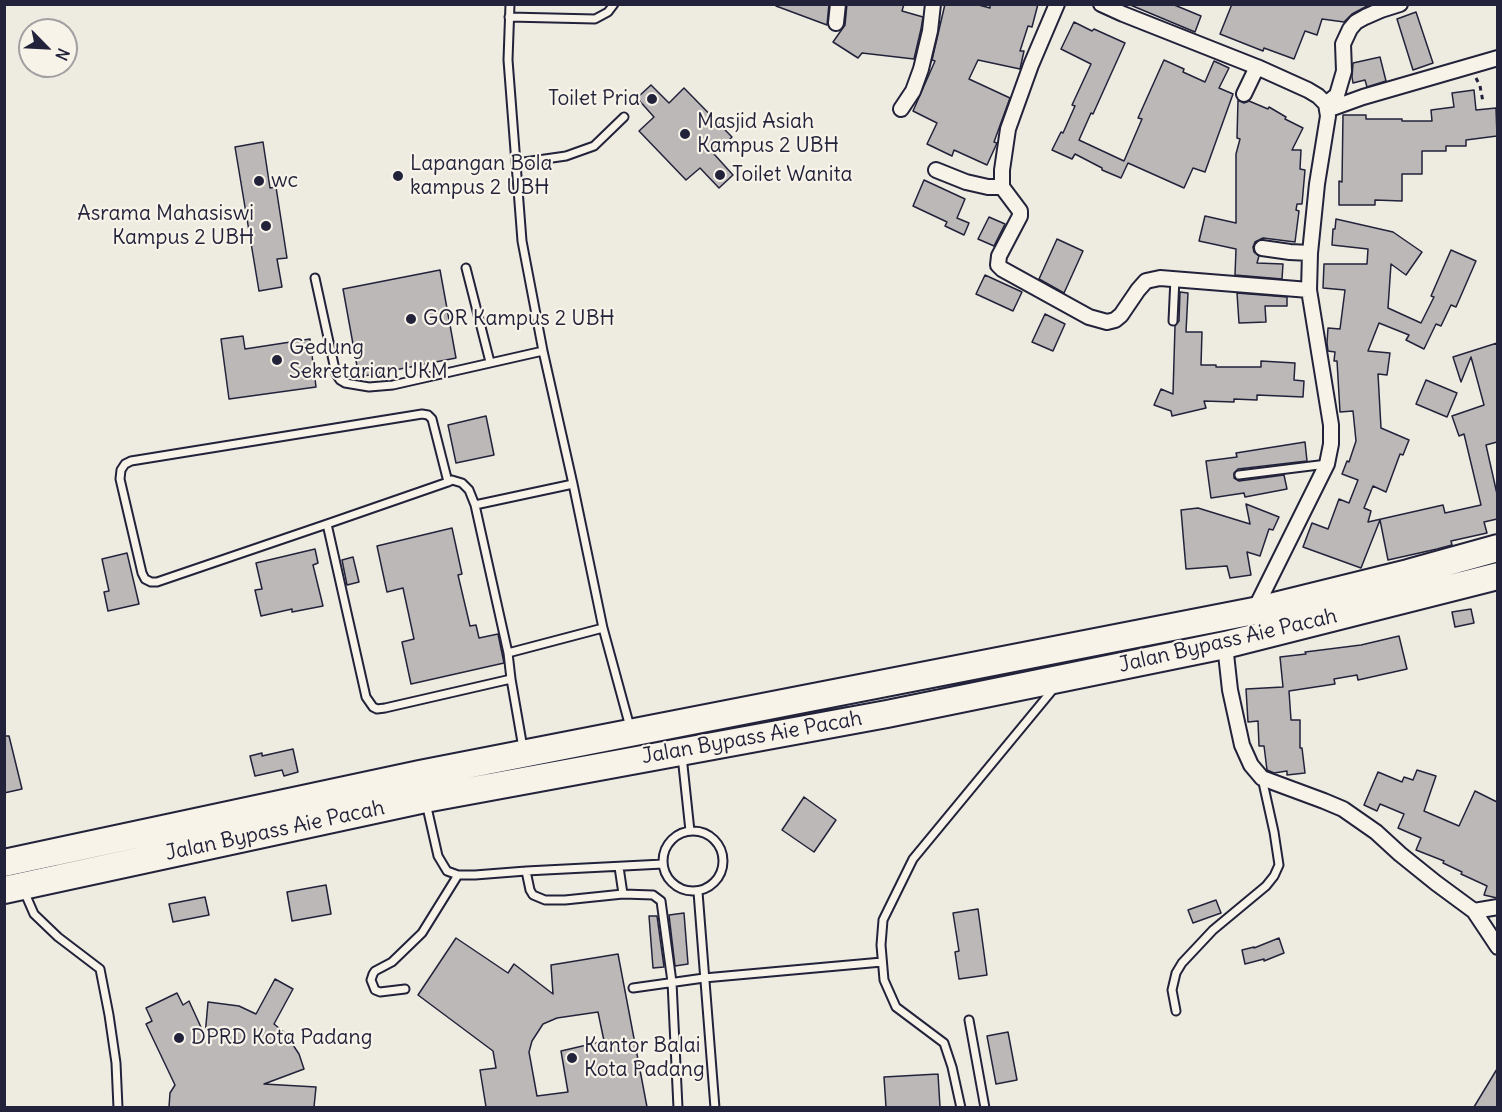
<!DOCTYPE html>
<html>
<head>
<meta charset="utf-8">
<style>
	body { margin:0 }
	#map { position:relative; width:1502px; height:1112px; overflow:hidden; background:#eeebe1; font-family:Delius,sans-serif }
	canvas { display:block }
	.frame { position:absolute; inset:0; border:6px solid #22223b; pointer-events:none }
	.north { position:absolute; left:18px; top:18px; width:60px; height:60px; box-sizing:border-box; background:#f7f3e8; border:2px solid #a29fa3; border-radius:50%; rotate:114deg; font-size:16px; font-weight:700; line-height:24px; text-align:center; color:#22223b }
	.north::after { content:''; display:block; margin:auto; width:21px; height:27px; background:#22223b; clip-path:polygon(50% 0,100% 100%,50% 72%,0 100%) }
</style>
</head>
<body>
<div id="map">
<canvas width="1502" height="1112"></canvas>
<div class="frame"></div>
<div class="north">N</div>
</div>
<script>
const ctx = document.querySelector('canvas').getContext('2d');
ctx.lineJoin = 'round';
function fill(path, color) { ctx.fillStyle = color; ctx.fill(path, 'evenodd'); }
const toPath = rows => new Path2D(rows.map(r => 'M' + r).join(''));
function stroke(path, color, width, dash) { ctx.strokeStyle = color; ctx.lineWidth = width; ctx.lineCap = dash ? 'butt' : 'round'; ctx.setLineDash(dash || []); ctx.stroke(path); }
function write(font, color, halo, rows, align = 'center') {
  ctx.font = font + ' Delius,sans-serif'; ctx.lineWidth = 4.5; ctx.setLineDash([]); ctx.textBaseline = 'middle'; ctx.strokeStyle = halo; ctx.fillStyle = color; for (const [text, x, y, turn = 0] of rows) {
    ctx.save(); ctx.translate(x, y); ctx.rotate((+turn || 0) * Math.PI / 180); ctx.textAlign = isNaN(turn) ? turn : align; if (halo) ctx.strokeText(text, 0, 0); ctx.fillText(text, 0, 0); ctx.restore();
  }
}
const building = toPath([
	[776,4,829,4,827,25,776,6,776,4],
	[847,4,904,4,902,11,923,17,921,29,914,59,862,53,858,58,833,42,845,25,847,4],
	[945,4,975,4,990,8,990,4,1038,4,1032,27,1028,26,1020,51,1024,51,1020,69,978,60,969,79,1010,98,994,142,997,143,987,165,954,150,952,156,927,144,937,123,913,111,935,61,932,60,945,4],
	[1128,4,1172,4,1201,16,1195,32,1128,4],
	[1232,4,1371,4,1352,14,1344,22,1322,19,1317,35,1305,31,1294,59,1264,48,1263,51,1220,34,1232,4],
	[1416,12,1433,63,1413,70,1397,19,1416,12],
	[1074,22,1092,31,1094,29,1125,43,1093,114,1091,113,1079,140,1124,161,1142,119,1138,118,1164,60,1184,69,1183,72,1205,82,1214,61,1229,68,1219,88,1233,94,1205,172,1193,168,1184,188,1128,163,1121,178,1102,170,1102,168,1075,154,1072,159,1052,150,1061,132,1063,133,1075,106,1072,105,1091,64,1061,49,1074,22],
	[1380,57,1386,81,1367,87,1365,80,1353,83,1352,77,1353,63,1380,57],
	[651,85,669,103,684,88,732,137,714,154,733,175,719,188,700,168,686,180,639,131,654,117,637,98,651,85],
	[1474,90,1476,110,1496,108,1497,136,1466,140,1466,146,1446,146,1446,151,1422,151,1422,174,1402,174,1402,201,1375,200,1375,205,1339,205,1339,181,1342,182,1343,115,1366,115,1366,119,1402,119,1402,121,1432,121,1431,110,1454,107,1452,93,1474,90],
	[1238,100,1244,103,1249,101,1268,109,1269,107,1286,117,1285,119,1303,128,1292,150,1301,150,1300,169,1305,170,1302,204,1297,204,1296,210,1299,211,1295,242,1263,238,1255,242,1253,247,1254,252,1259,256,1257,263,1283,264,1282,279,1235,275,1236,249,1199,241,1205,216,1236,223,1236,154,1240,139,1237,138,1238,100],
	[263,142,270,188,276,187,287,258,277,259,282,287,259,291,235,147,263,142],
	[924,180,965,199,957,218,969,223,964,235,945,226,947,222,913,206,924,180],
	[989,217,1005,224,994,246,978,239,989,217],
	[1336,219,1393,232,1422,252,1406,275,1391,264,1388,308,1421,323,1434,297,1431,296,1451,250,1476,261,1456,307,1451,305,1441,326,1436,324,1424,349,1406,340,1409,335,1379,323,1368,351,1390,353,1387,375,1378,374,1381,428,1409,440,1403,455,1400,454,1386,492,1373,486,1364,508,1371,511,1368,522,1443,505,1445,513,1481,505,1464,434,1459,436,1452,416,1484,405,1471,357,1461,382,1453,357,1497,343,1497,442,1486,445,1497,494,1497,519,1484,522,1487,533,1451,541,1452,545,1437,549,1388,560,1380,520,1361,568,1303,547,1312,523,1328,529,1339,499,1349,503,1358,480,1342,474,1347,461,1349,462,1356,441,1353,411,1340,412,1337,361,1334,361,1335,352,1328,351,1327,343,1328,328,1340,329,1345,290,1323,288,1324,264,1367,264,1368,249,1332,245,1333,229,1335,229,1336,219],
	[1057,239,1083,251,1064,293,1039,279,1057,239],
	[440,270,456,358,359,377,343,289,440,270],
	[985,275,1022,292,1013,311,976,294,985,275],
	[1180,292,1188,293,1186,332,1202,332,1201,365,1216,365,1216,367,1261,367,1261,361,1295,363,1294,380,1304,381,1303,397,1257,395,1257,400,1234,399,1234,402,1204,401,1206,408,1172,416,1171,411,1154,405,1161,389,1173,394,1175,326,1179,321,1180,292],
	[1237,293,1287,297,1287,306,1265,306,1266,322,1239,323,1237,293],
	[1045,314,1065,324,1053,351,1032,342,1045,314],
	[243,336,245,349,310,339,316,387,229,399,221,339,243,336],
	[1426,380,1457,393,1447,417,1416,404,1426,380],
	[486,416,494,455,456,463,448,425,486,416],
	[1305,442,1307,461,1238,469,1234,473,1234,478,1239,481,1284,475,1287,489,1245,497,1244,493,1211,498,1206,461,1237,457,1236,453,1305,442],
	[1246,504,1279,517,1273,530,1269,529,1260,556,1247,552,1251,575,1230,578,1227,566,1186,569,1181,510,1198,508,1250,524,1246,504],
	[452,528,462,574,458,575,470,626,476,625,479,638,498,634,504,663,411,684,402,642,414,639,403,588,387,592,377,546,452,528],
	[315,549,318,563,313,565,323,606,292,612,292,609,261,616,255,590,262,589,256,563,315,549],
	[127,553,139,604,108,611,104,592,109,591,102,559,127,553],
	[353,557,359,582,347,585,342,560,353,557],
	[1471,609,1474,623,1455,627,1452,612,1471,609],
	[1399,636,1407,669,1358,680,1357,675,1334,679,1335,684,1289,691,1291,720,1300,720,1300,748,1302,748,1305,773,1287,775,1287,771,1274,773,1267,770,1264,746,1259,746,1258,721,1248,722,1246,689,1283,687,1280,657,1306,654,1305,652,1361,645,1399,636],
	[4,736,9,736,22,789,4,793,4,736],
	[293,749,298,772,284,776,282,770,255,776,250,756,262,753,262,756,293,749],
	[1417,770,1436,776,1424,811,1459,826,1475,791,1497,802,1497,898,1484,895,1487,886,1461,874,1462,872,1443,863,1444,861,1416,850,1421,838,1398,828,1404,814,1380,804,1377,811,1364,805,1378,772,1402,782,1404,777,1413,780,1417,770],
	[804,797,836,820,814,852,782,830,804,797],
	[326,885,331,914,292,921,287,892,326,885],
	[205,897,209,915,173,922,169,904,205,897],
	[1216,900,1221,913,1193,923,1188,910,1216,900],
	[978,909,987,975,959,979,955,952,959,951,953,913,978,909],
	[684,913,688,964,675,966,669,915,684,913],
	[649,916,657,916,664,967,653,968,649,916],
	[456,938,508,973,514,964,553,994,551,965,618,954,647,1107,486,1107,480,1070,496,1068,493,1051,418,995,456,938],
	[598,1012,604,1041,561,1051,568,1092,537,1096,529,1052,532,1041,543,1024,557,1018,598,1012],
	[1279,938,1284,953,1264,961,1264,959,1245,964,1242,950,1254,947,1254,948,1279,938],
	[275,979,293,989,274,1024,285,1033,299,1054,304,1069,264,1084,316,1087,314,1107,169,1107,170,1093,175,1085,146,1024,152,1021,146,1008,177,993,183,1005,189,1001,205,1036,208,1002,239,1006,256,1014,275,979],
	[1008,1032,1017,1080,996,1084,987,1036,1008,1032],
	[1497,1069,1497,1107,1474,1107,1497,1069],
	[938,1074,940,1107,886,1107,884,1077,938,1074]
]);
const path = toPath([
	[1476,78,1480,86,1483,102]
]);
const lane = toPath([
	[510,4,508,60,522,241,543,351,573,484,603,628,630,727],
	[509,17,595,19,608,12,614,4],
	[517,163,566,156,594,146,624,117],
	[466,268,490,362],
	[315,278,336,374,340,380,345,383,369,387,393,385,543,351],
	[1173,321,1175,278],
	[1239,475,1327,464],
	[475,505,573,484],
	[327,524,366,697,373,707,377,709,385,708,511,679,508,653,475,505,469,490,462,483,452,480,448,482,327,524,157,582,151,582,145,579,142,573,120,479,121,470,125,464,131,461,422,414,428,415,432,419,448,482],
	[508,653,603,628],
	[511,679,523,748],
	[682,756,690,831],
	[426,803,438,856,447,871,458,875,475,875,526,871,663,864],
	'663 861a30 30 0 1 1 60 0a30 30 0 1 1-60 0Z',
	[619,867,623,894],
	[526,871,530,890,533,895,545,900,565,900,623,894,653,895,661,901,672,982,678,1108],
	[24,891,34,914,58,937,100,969,109,1015,116,1063,118,1108],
	[698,892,715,1108],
	[633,988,704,978,882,962],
	[405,989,380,992,375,990,371,980,373,974,375,971,392,962,422,933,458,875],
	[1176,1011,1172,990,1176,973,1182,963,1213,930,1266,886,1274,876,1279,865,1274,832,1262,778],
	[969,1020,985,1108],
	[961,1108,952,1067,944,1043,896,1007,884,980,881,945,883,920,913,859,1055,687]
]);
const street = toPath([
	[1057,4,1031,65,1008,129,1002,170,1002,187,1020,211,1020,216,999,256,998,265,1002,269,1089,317,1107,322,1115,320,1121,315,1138,290,1146,281,1160,278,1309,290],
	[1101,4,1123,14,1257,67,1308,90,1318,96,1326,104,1328,116,1317,184,1310,253,1309,290,1331,425,1331,444,1327,464,1254,611],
	[836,23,838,4],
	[1244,94,1257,67],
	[1326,104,1337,95,1344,71,1343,44,1350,29,1356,22,1365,17,1381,10,1400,4],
	[901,109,913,91,921,69,930,31,933,4],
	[1327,110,1363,97,1498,58],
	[936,170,966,182,988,187,1002,187],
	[1262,248,1290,252,1310,253],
	[1225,645,1230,690,1242,745,1251,765,1262,778,1324,801,1343,809,1376,832,1400,854,1436,883,1474,911,1498,947],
	[1474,911,1498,907]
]);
const highway = toPath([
	[4,863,420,774,1254,611,1408,573,1498,548],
	[4,890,425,799,887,714,1225,645,1498,576]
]);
const markers = [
	[652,99,6,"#22223b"],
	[685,134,6,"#22223b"],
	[720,175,6,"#22223b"],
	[398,176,6,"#22223b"],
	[259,181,6,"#22223b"],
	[266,226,6,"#22223b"],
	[411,319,6,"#22223b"],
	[277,360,6,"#22223b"],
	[179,1038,6,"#22223b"],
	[572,1058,6,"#22223b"]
];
const poiNames = [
	["Toilet Pria",640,99,"right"],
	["Masjid Asiah",697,122],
	["Kampus 2 UBH",697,146],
	["Lapangan Bola",410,164],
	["kampus 2 UBH",410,188],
	["Toilet Wanita",732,175],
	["wc",271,181],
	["Asrama Mahasiswi",254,214,"right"],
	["Kampus 2 UBH",254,238,"right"],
	["GOR Kampus 2 UBH",423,319],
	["Gedung",289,348],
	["Sekretarian UKM",289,372],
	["DPRD Kota Padang",191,1038],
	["Kantor Balai",584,1046],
	["Kota Padang",584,1070]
];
const streetNames = [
	["Jalan Bypass Aie Pacah",1228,641,-13],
	["Jalan Bypass Aie Pacah",752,738,-10],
	["Jalan Bypass Aie Pacah",275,831,-12]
];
fill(building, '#bbb8b7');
stroke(building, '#22223b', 1.5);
stroke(lane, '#22223b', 11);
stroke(street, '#22223b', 18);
stroke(highway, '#22223b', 30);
stroke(path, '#22223b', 3, [4.5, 4.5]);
stroke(lane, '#f7f3e8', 7);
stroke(street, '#f7f3e8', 14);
stroke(highway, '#f7f3e8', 26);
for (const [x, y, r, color] of markers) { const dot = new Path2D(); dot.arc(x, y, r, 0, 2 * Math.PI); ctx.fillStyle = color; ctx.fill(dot); stroke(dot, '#f7f3e8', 2); }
write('21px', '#22223b', '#f7f3e8', poiNames, 'left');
write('21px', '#22223b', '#f7f3e8', streetNames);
</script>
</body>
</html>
